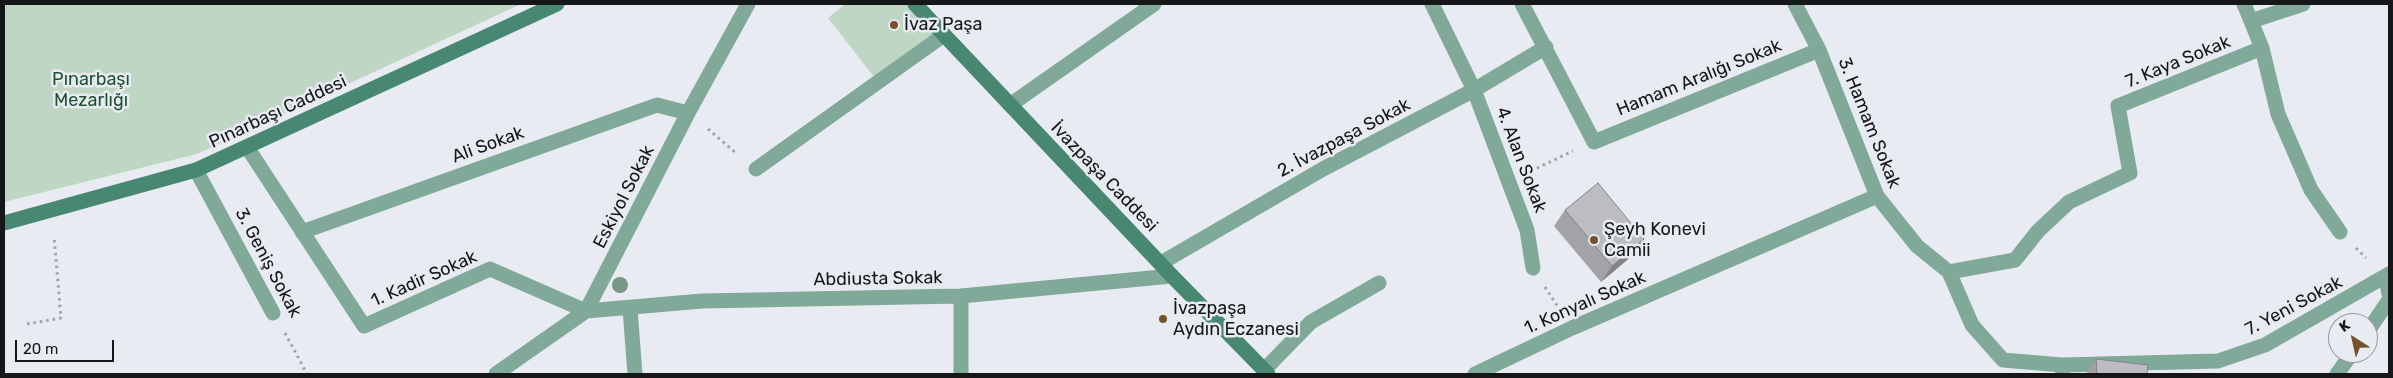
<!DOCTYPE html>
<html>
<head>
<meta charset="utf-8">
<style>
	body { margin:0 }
	#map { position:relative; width:2393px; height:378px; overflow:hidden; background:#e8ebf1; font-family:Rubik,sans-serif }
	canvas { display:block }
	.frame { position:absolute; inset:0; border:5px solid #161719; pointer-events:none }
	.north { position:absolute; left:2328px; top:313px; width:50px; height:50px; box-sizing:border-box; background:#e8ebf1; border:1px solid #94969b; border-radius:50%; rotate:325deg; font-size:14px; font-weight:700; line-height:20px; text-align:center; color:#161719 }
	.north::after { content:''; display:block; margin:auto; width:18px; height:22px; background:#75522b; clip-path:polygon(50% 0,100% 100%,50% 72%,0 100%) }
	.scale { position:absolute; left:15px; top:340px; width:99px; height:22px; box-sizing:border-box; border:2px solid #161719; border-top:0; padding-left:6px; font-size:15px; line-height:18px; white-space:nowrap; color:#161719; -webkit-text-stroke:4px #e8ebf1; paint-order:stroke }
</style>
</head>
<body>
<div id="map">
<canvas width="2393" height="378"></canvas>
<div class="frame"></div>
<div class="north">K</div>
<div class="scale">20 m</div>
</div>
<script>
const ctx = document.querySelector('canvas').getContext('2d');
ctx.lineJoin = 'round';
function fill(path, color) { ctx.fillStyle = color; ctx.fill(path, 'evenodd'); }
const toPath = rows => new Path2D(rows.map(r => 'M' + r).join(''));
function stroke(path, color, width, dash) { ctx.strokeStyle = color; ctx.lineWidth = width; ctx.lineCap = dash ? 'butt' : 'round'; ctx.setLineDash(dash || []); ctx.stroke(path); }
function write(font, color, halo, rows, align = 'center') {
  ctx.font = font + ' Rubik,sans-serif'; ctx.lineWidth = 5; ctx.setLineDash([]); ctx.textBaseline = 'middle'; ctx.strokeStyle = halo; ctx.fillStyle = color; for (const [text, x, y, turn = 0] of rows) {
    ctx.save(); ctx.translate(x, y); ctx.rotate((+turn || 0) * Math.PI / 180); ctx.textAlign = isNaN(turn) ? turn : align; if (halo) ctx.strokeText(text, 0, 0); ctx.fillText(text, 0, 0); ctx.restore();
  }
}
const green = toPath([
	[4,4,521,4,197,154,4,202],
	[845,4,915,4,944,35,878,82,828,18]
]);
const path = toPath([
	[708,129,737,154],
	[1531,171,1573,151],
	[2356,248,2366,258],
	[1545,287,1558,307],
	[27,324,61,318,54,236],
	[285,333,307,374]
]);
const pedestrian = toPath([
	[2386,278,2389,294],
	[2368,331,2389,300],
	[2337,374,2352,353]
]);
const minor = toPath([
	[1432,4,1474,90,1527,230,1533,268],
	[1522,4,1594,142,1819,50],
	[1795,4,1819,50,1877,196,1917,246,1949,272,1972,325,2003,360,2062,365,2063,374],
	[2244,4,2262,48,2278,114,2311,190,2340,232],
	[2251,21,2303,4],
	[1010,105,1154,4],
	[247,147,364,326,490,269,586,311,702,301,961,296,1172,276],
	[756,169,944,35],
	[196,170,273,313],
	[302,232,657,105,688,113],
	[1161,263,1323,169,1474,90,1546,47],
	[1949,272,2015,260,2038,231,2069,202,2130,173,2118,106,2262,48],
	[630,309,635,374],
	[2062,365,2218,361,2265,345,2389,274],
	[1265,369,1311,322,1379,283],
	[496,374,586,311,688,113,748,4],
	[961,374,961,296],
	[1475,374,1572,328,1877,196]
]);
const secondary = toPath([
	[915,4,1172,276,1268,374],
	[4,223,196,170,557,4]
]);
const trees = [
	[620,285]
];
const wall = toPath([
	[1565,210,1644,239,1633,255,1601,282,1554,226],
	[2096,359,2147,374,2086,374]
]);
const shadedWall = toPath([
	[1644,239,1633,255,1601,282,1612,266]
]);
const building = toPath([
	[1598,183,1644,239,1612,266,1565,210,1598,183],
	[2096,359,2148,365,2147,374,2097,374,2096,359]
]);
const markers = [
	[894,25,5,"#75522b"],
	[1594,240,5,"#75522b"],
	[1163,319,5,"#75522b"]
];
const poiNames = [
	["İvaz Paşa",904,25],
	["Şeyh Konevi",1604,230],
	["Camii",1604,251],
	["İvazpaşa",1173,309],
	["Aydın Eczanesi",1173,330]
];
const streetNames = [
	["7. Kaya Sokak",2178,62,-22],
	["Hamam Aralığı Sokak",1699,78,-22],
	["Pınarbaşı Caddesi",278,112,-25],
	["3. Hamam Sokak",1869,123,68],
	["2. İvazpaşa Sokak",1344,138,-28],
	["Ali Sokak",488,145,-20],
	["4. Alan Sokak",1521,160,69],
	["İvazpaşa Caddesi",1104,177,46],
	["Eskiyol Sokak",624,197,-63],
	["3. Geniş Sokak",268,263,62],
	["1. Kadir Sokak",424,279,-24],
	["Abdiusta Sokak",878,279,-1],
	["1. Konyalı Sokak",1585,303,-24],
	["7. Yeni Sokak",2294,306,-28]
];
const parkNames = [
	["Pınarbaşı",91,80],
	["Mezarlığı",91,101]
];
fill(green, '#c0d6c4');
stroke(path, '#a0a3a7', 3, [2.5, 4]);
stroke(pedestrian, '#80a999', 15);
stroke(minor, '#80a999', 15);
stroke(secondary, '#488872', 15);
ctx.fillStyle = '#799787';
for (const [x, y] of trees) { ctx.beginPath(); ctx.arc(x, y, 8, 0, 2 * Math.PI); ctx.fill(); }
fill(wall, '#a2a2a8');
fill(shadedWall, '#848488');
fill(building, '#bcbcc3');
stroke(building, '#848488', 1);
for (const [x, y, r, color] of markers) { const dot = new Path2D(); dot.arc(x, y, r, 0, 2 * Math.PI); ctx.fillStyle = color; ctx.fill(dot); stroke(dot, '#e8ebf1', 2); }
write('18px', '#161719', '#e8ebf1', poiNames, 'left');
write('18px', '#161719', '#e8ebf1', streetNames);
write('18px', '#1f5330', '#e8ebf1', parkNames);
</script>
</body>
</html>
